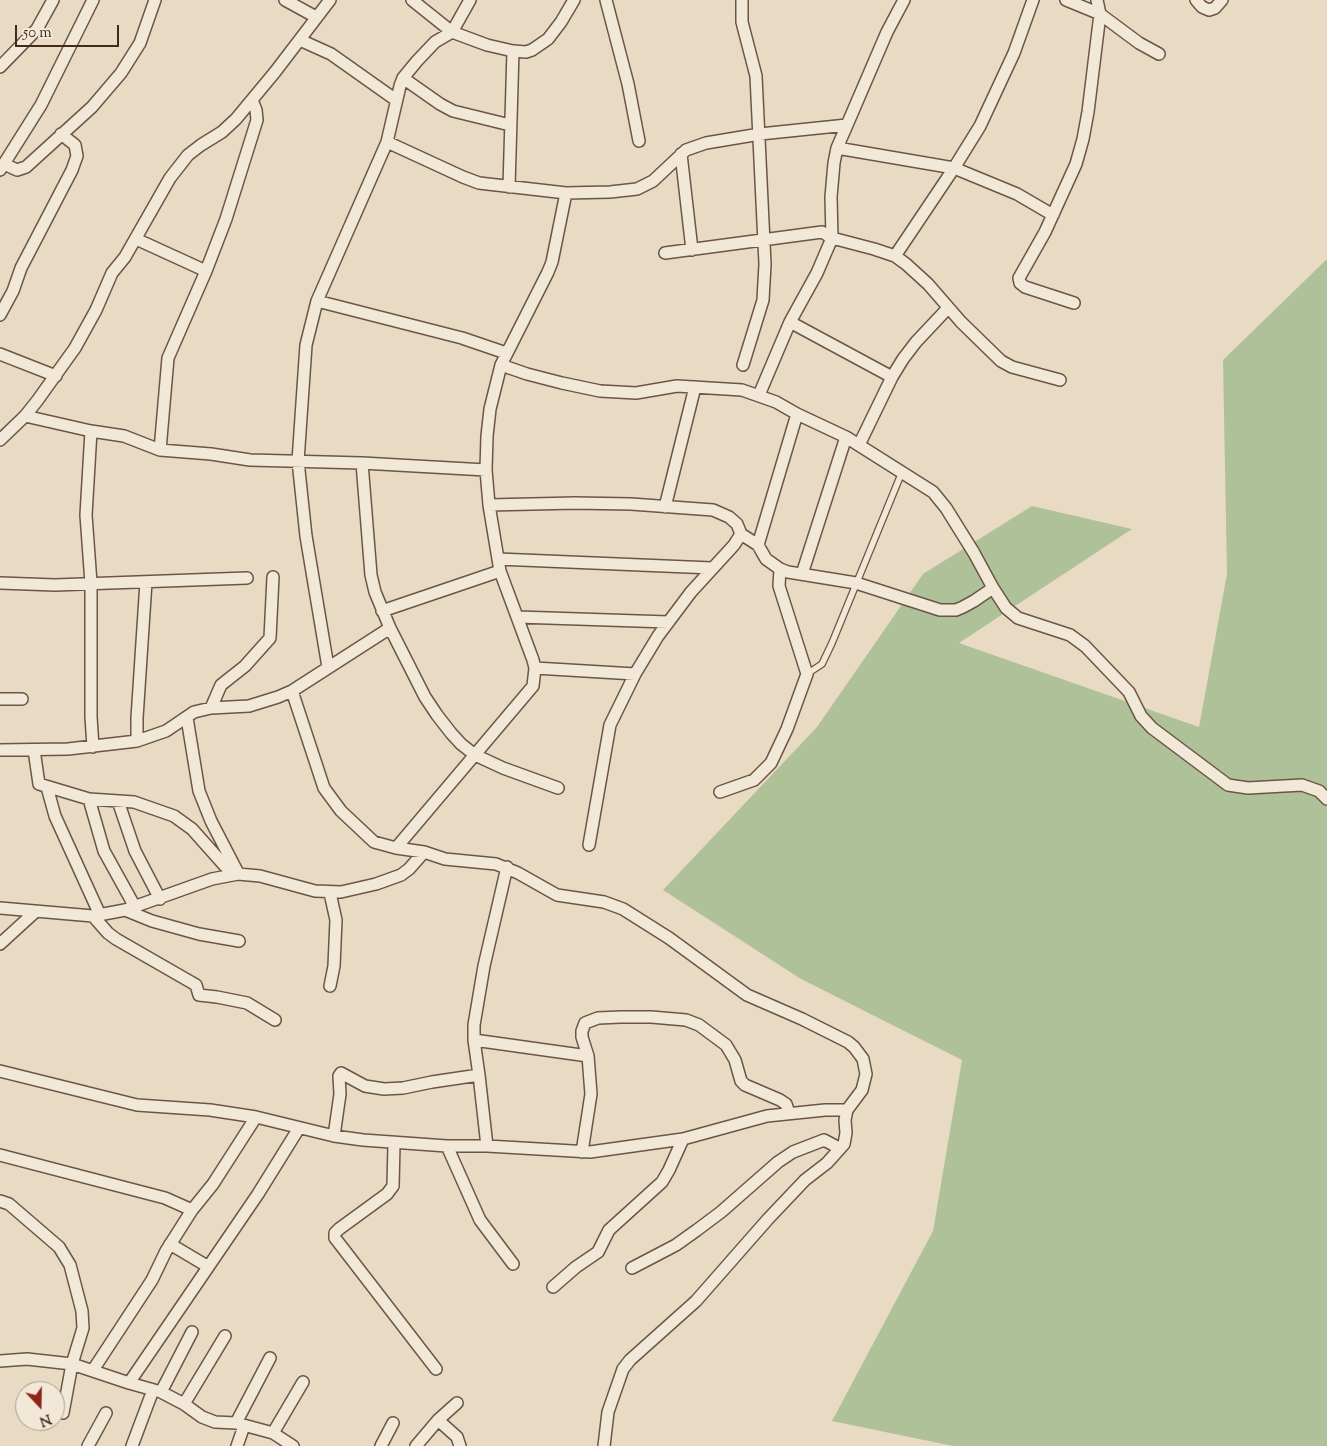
<!DOCTYPE html>
<html>
<head>
<meta charset="utf-8">
<style>
	body { margin:0 }
	#map { position:relative; width:1327px; height:1446px; overflow:hidden; background:#e9dbc3; font-family:"Sorts Mill Goudy",serif }
	canvas { display:block }
	.north { position:absolute; left:15px; top:1381px; width:50px; height:50px; box-sizing:border-box; background:#f1e8d8; border:1px solid #ab9b8d; border-radius:50%; rotate:159deg; font-size:14px; font-weight:700; line-height:20px; text-align:center; color:#42281d }
	.north::after { content:''; display:block; margin:auto; width:18px; height:22px; background:#8f2418; clip-path:polygon(50% 0,100% 100%,50% 72%,0 100%) }
	.scale { position:absolute; left:15px; top:25px; width:104px; height:22px; box-sizing:border-box; border:2px solid #42281d; border-top:0; padding-left:6px; font-size:15px; line-height:18px; white-space:nowrap; color:#42281d; -webkit-text-stroke:4px #f1e8d8; paint-order:stroke }
</style>
</head>
<body>
<div id="map">
<canvas width="1327" height="1446"></canvas>
<div class="north">N</div>
<div class="scale">50 m</div>
</div>
<script>
const ctx = document.querySelector('canvas').getContext('2d');
ctx.lineJoin = 'round';
function fill(path, color) { ctx.fillStyle = color; ctx.fill(path, 'evenodd'); }
const toPath = rows => new Path2D(rows.map(r => 'M' + r).join(''));
function stroke(path, color, width, dash) { ctx.strokeStyle = color; ctx.lineWidth = width; ctx.lineCap = dash ? 'butt' : 'round'; ctx.setLineDash(dash || []); ctx.stroke(path); }
const green = toPath([
	[1327,259,1327,1446,953,1446,832,1421,933,1231,962,1060,801,979,663,890,817,727,923,574,1032,506,1132,529,959,643,1199,727,1227,574,1223,360]
]);
const lane = toPath([
	[807,674,822,664,832,643,902,472]
]);
const street = toPath([
	[285,0,316,17],
	[412,0,452,32,470,0],
	[606,0,628,84,639,141],
	[742,0,742,22,756,76,765,264,763,300,743,365],
	[1066,0,1100,14,1139,43,1159,54],
	[1196,0,1202,7,1209,10,1215,8,1222,0],
	[300,40,331,54,396,100],
	[0,67,37,29,53,0],
	[403,78,440,104,453,111,510,125],
	[387,142,463,177,479,183,566,193,610,192,637,189,653,181,686,150,706,143,760,134,847,125,887,32,904,0],
	[837,148,954,168,1017,194,1053,215],
	[681,154,692,250],
	[4,164,17,170,26,167,92,107,121,73,140,43,155,0],
	[0,170,41,105,93,0],
	[509,187,513,51],
	[136,239,206,271],
	[665,253,822,232,832,238,874,249,895,256,906,264,928,284,961,322,1001,361,1012,367,1060,380],
	[895,256,954,168,980,126,1014,53,1033,0],
	[317,301,462,338,506,353],
	[1074,303,1025,287,1020,283,1019,278,1045,232,1076,164,1083,139,1088,112,1100,14,1097,0],
	[0,315,13,291,21,268,72,170,77,156,75,145,61,134],
	[790,322,892,377],
	[0,354,56,376],
	[501,365,527,374,562,383,600,391,636,393,677,386,742,390,776,402,797,414,846,437,933,492,946,508,974,553,993,588,1006,608,1018,618,1070,635,1085,646,1129,692,1141,716,1152,728,1228,785,1248,788,1302,785,1319,791,1327,799],
	[759,395,790,322,817,273,832,238,831,197,834,163,837,148,847,125],
	[25,416,91,431,124,436,160,450,211,454,250,460,362,463,486,470],
	[91,431,86,515,91,583,91,717,93,747],
	[0,440,25,416,37,401,75,348,96,310,112,273,125,257,170,178,188,155,201,145,222,132,236,119,275,72,330,0],
	[859,445,892,377,903,359,916,342,948,308],
	[160,450,168,358,206,271,226,219,257,120,256,110,252,100],
	[362,463,371,575,375,592,390,628,425,697,437,715,451,733,461,744,475,755,503,768,558,788],
	[489,505,575,503,631,504,713,510,729,517,737,524,741,534,758,545,766,559,780,569,788,572,856,583,940,610,956,610,963,607,974,601,993,588],
	[665,507,695,387],
	[758,545,797,414],
	[498,559,712,568],
	[802,574,846,437],
	[0,583,55,585,247,578],
	[382,611,500,571],
	[518,617,668,622],
	[328,667,306,536,298,461,306,345,317,301,387,142,400,86,403,78,417,61,435,42,452,32,487,45,513,51,526,52,532,50,548,39,561,22,574,0],
	[535,668,635,674],
	[292,691,324,788,341,811,374,842,396,848,424,852,445,859,496,864,518,873,557,895,604,902,623,909,669,938,747,995,802,1019,848,1042,854,1047,863,1059,866,1074,862,1090,847,1110],
	[0,699,22,699],
	[211,708,249,706,278,697,292,691,390,628],
	[187,718,199,791,211,821,238,873],
	[137,741,137,718,146,582],
	[0,750,68,749,137,741,166,731,194,712,211,708,221,685,245,666,270,638,273,577],
	[34,750,39,784,89,799,134,802,174,816,192,829,225,866,238,874],
	[47,787,55,816,100,915],
	[720,792,754,780,771,763,787,729,807,674,779,586,780,569],
	[89,799,104,851,135,907],
	[118,801,135,851,160,899],
	[589,845,610,725,635,674,658,636,691,592,734,545,741,534],
	[396,848,533,686,535,668,533,660,500,571,489,505,486,470,487,436,490,409,501,365,548,272,552,262,566,193],
	[330,893,336,920,334,966,330,986],
	[0,908,93,916,125,910,212,879,238,874,260,876,315,891,341,892,376,884,401,875,409,869,424,852],
	[125,910,152,921,199,934,239,941],
	[93,916,108,933,116,939,196,985,199,995,217,997,247,1003,275,1020],
	[0,944,35,912],
	[474,1040,588,1056],
	[0,1071,137,1105,210,1110,256,1117,334,1136,363,1140,447,1146,487,1146,590,1152,683,1139,767,1116,825,1110,847,1110,845,1120,846,1133,844,1144,827,1163,805,1180,768,1219,696,1301,630,1360,623,1369,608,1412,604,1446],
	[334,1136,340,1094,339,1076,341,1073,365,1086,384,1089,403,1088,432,1082,479,1075],
	[394,1144,393,1186,387,1194,339,1229,335,1233,335,1238,436,1369],
	[447,1146,480,1220,513,1264],
	[487,1146,479,1075,474,1040,474,1025,484,966,507,867],
	[582,1152,591,1094,588,1056,582,1037,582,1031,585,1023,598,1018,621,1017,651,1017,686,1020,699,1025,726,1045,735,1060,741,1081,745,1085,780,1100,786,1104,789,1113],
	[0,1155,165,1198,192,1210],
	[0,1201,9,1204,59,1247,70,1265,82,1311,83,1328,72,1364,63,1413],
	[170,1244,207,1266],
	[632,1268,676,1245,697,1230,721,1212,778,1162,793,1152,824,1140,839,1148],
	[553,1287,576,1267,598,1252,609,1230,662,1182,669,1170,683,1139],
	[0,1361,27,1359,72,1364,129,1383,161,1392,184,1404,202,1417,215,1422,236,1423,273,1433,293,1446],
	[93,1370,152,1280,166,1251,192,1210,213,1184,256,1117],
	[129,1383,258,1194,299,1128],
	[161,1392,192,1332],
	[184,1404,225,1336],
	[438,1420,457,1437,460,1446],
	[236,1423,270,1358],
	[273,1433,303,1382],
	[88,1446,106,1413],
	[132,1446,153,1390],
	[237,1446,244,1426],
	[381,1446,393,1423],
	[416,1446,438,1420,457,1403]
]);
fill(green, '#afc199');
stroke(lane, '#6c5546', 8);
stroke(street, '#6c5546', 14);
stroke(lane, '#f1e8d8', 5.5);
stroke(street, '#f1e8d8', 11);
</script>
</body>
</html>
